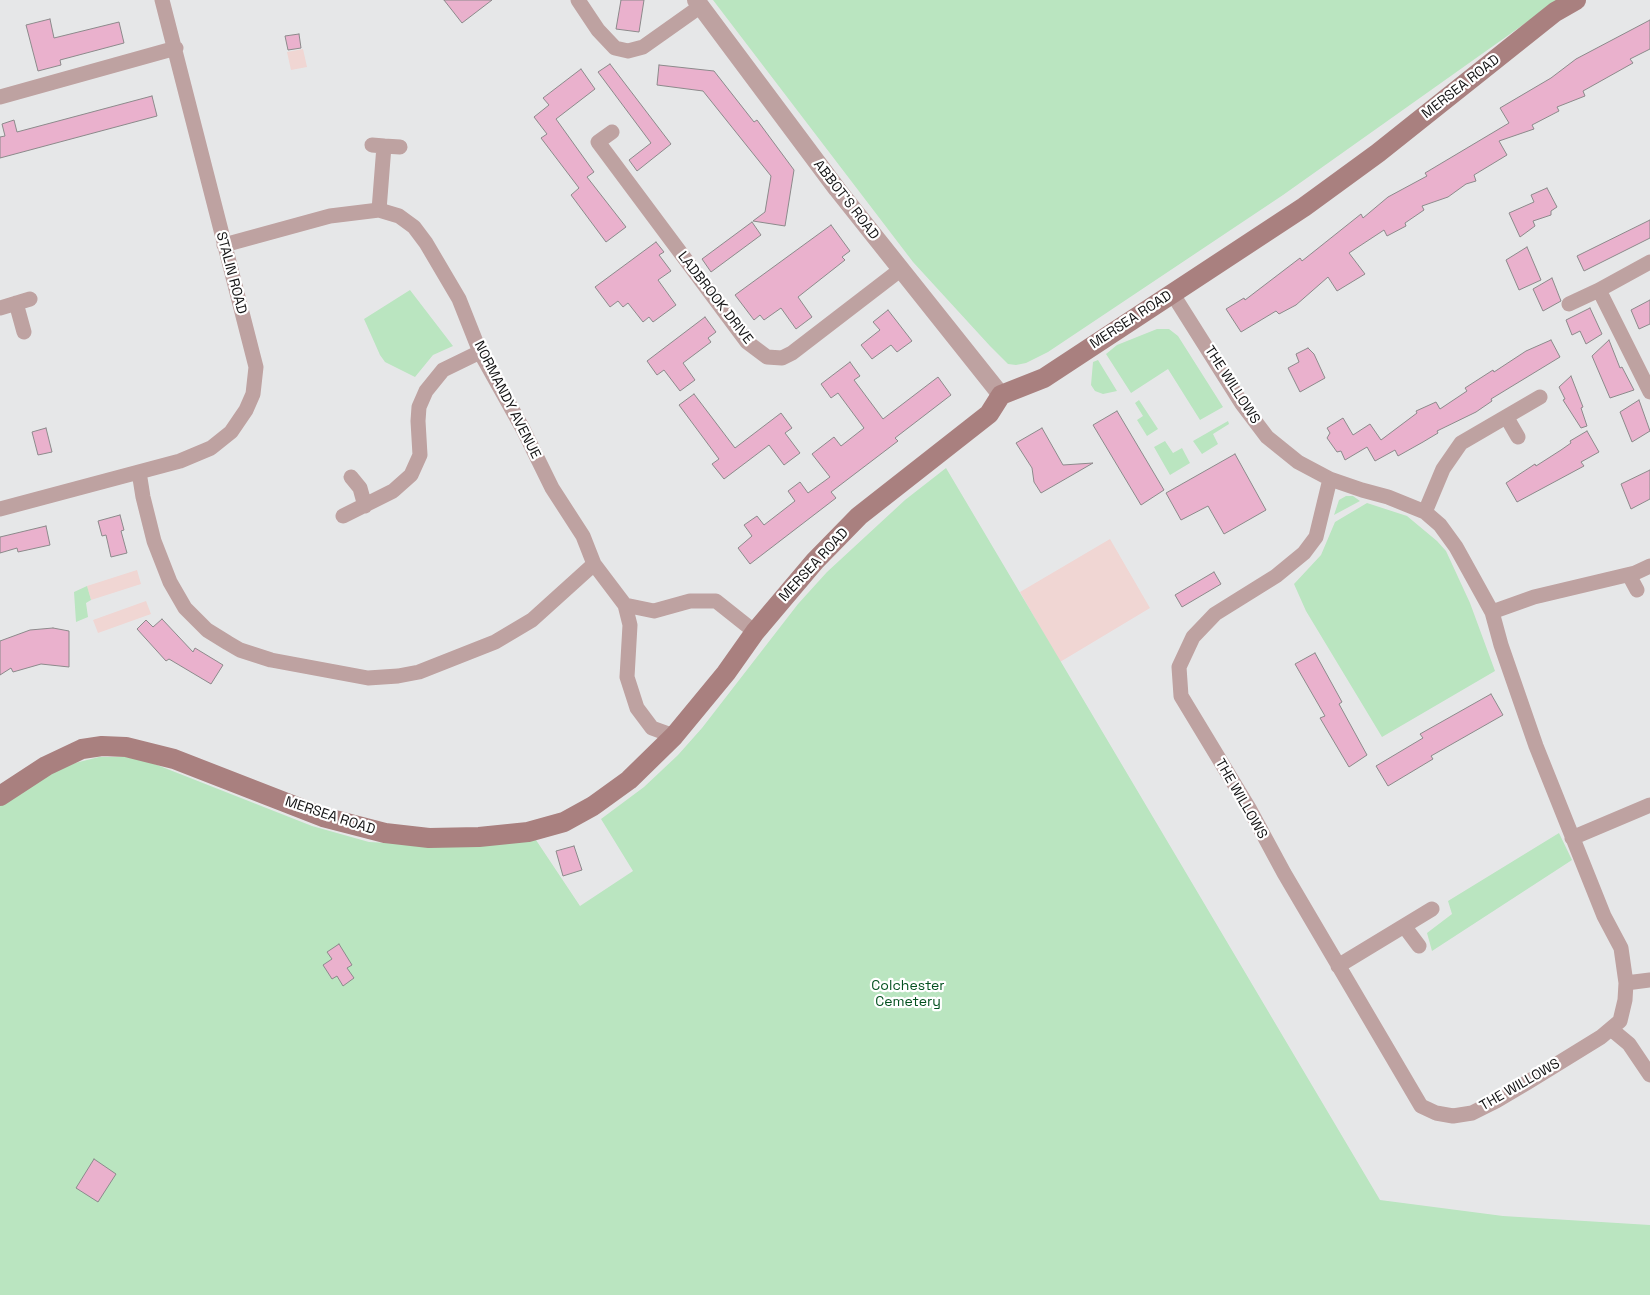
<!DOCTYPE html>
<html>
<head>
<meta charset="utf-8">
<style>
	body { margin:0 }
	canvas { display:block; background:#e6e7e8 }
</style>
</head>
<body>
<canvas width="1650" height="1295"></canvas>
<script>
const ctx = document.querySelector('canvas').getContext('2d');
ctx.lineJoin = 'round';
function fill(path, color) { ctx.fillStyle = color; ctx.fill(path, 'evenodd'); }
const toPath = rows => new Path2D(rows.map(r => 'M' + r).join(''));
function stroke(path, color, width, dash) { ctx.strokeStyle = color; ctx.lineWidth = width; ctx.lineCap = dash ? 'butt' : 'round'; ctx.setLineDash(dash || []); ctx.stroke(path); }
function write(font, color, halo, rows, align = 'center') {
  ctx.font = font + ' "Space Grotesk",sans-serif'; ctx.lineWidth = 4.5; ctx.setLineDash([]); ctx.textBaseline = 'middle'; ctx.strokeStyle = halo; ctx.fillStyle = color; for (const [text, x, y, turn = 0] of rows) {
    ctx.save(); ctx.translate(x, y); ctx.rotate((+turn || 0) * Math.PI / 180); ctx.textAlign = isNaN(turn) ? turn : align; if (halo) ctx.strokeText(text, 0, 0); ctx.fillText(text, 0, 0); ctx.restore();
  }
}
const industrial = toPath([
	[303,49,307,67,291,70,287,52],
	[1110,539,1150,608,1060,662,1020,592],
	[137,570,141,584,91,600,87,586],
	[146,601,151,614,98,633,93,620]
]);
const green = toPath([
	[713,0,1558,0,1283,195,1048,352,1026,363,1016,365,1008,364,990,346,913,262],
	[410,290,453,346,433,355,415,377,385,362,380,355,364,319],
	[1157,329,1169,329,1178,336,1223,407,1200,420,1168,369,1131,393,1106,354,1117,345],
	[1098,360,1117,391,1103,394,1095,391,1091,385,1093,362],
	[1139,400,1158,429,1147,436,1137,420,1143,416,1135,403],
	[1228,421,1229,424,1213,434,1218,444,1202,454,1193,441],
	[1165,441,1173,453,1182,448,1190,463,1170,475,1154,447],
	[946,468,1380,1200,1503,1216,1650,1225,1650,1295,0,1295,0,805,53,772,75,763,99,757,125,757,147,761,312,826,369,842,426,845,536,840,580,906,633,871,601,819,644,787,678,755,702,728,798,604,827,572,905,500],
	[1346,496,1353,496,1360,501,1334,515,1339,500],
	[1367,503,1407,516,1437,541,1446,551,1470,603,1495,671,1382,737,1306,611,1294,584,1321,555,1335,522],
	[87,586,91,600,86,603,88,617,76,622,74,592],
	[1559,833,1572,860,1432,951,1427,933,1452,914,1448,901]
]);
const building = toPath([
	[444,0,492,0,462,23,444,0],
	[621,0,644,0,639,32,616,29,621,0],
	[50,19,54,38,119,22,124,43,60,60,61,65,38,71,26,25,50,19],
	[1650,20,1650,49,1630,59,1633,63,1583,91,1585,96,1557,107,1559,111,1532,125,1534,129,1499,141,1507,155,1474,175,1476,181,1466,184,1448,197,1422,206,1424,210,1405,223,1406,226,1387,236,1384,230,1349,253,1365,274,1337,291,1328,277,1296,305,1279,314,1276,311,1241,332,1226,309,1244,298,1245,300,1300,258,1302,261,1361,214,1363,218,1388,197,1427,176,1425,173,1509,123,1500,108,1551,78,1576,59,1650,20],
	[299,34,301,48,288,50,285,36,299,34],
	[610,64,671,144,637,171,629,160,651,143,598,72,610,64],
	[659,65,714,71,754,122,757,120,794,170,785,226,753,221,765,212,771,176,703,91,657,85,659,65],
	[581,69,595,89,556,119,594,172,587,177,626,227,606,242,571,195,579,188,541,138,547,134,534,117,549,105,543,98,581,69],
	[152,96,157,116,0,158,0,137,5,136,2,124,14,120,17,132,152,96],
	[1547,188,1557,207,1551,211,1551,215,1533,221,1535,226,1520,237,1509,213,1534,202,1531,195,1547,188],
	[1650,220,1650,238,1584,271,1577,256,1650,220],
	[752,222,761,235,711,272,702,259,752,222],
	[831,225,850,251,842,257,845,260,798,297,812,317,796,329,781,308,764,320,760,315,754,320,735,295,831,225],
	[656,242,664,252,659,255,671,271,658,280,676,305,653,322,649,317,643,322,628,303,623,307,618,301,610,307,595,287,656,242],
	[1527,247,1541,280,1519,290,1506,260,1527,247],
	[1552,278,1561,301,1543,311,1533,289,1552,278],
	[1650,300,1650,324,1639,329,1631,310,1650,300],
	[1590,308,1602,334,1586,344,1580,331,1572,335,1566,320,1590,308],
	[888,310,912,341,897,352,891,345,872,359,861,345,880,330,873,322,888,310],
	[705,317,716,332,708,338,711,342,683,363,695,380,680,391,664,370,657,375,647,361,705,317],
	[1551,340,1560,357,1491,399,1492,401,1476,412,1437,431,1438,433,1423,442,1398,456,1395,450,1375,461,1367,447,1345,460,1341,451,1337,452,1327,438,1330,433,1327,428,1343,418,1353,435,1370,424,1381,440,1417,413,1416,411,1436,402,1440,409,1467,391,1465,388,1493,370,1494,372,1526,351,1551,340],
	[1609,340,1620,368,1622,367,1634,390,1610,398,1592,356,1609,340],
	[1308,348,1314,354,1325,378,1300,392,1288,368,1299,362,1296,354,1308,348],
	[850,362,860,376,854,380,883,419,938,377,951,395,895,438,898,441,831,492,836,498,750,564,738,548,752,536,744,525,757,516,764,525,795,501,788,491,800,482,808,493,830,477,812,454,834,437,841,446,864,428,838,393,831,398,821,384,850,362],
	[1571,376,1583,407,1581,408,1587,426,1581,428,1563,400,1565,399,1559,387,1571,376],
	[694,394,735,448,781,413,792,428,785,433,800,453,784,465,769,445,724,479,712,464,719,459,679,405,694,394],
	[1639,400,1650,431,1632,442,1620,412,1639,400],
	[1117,411,1164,490,1141,505,1093,425,1117,411],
	[46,428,52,452,38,455,32,432,46,428],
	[1042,428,1063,465,1093,463,1041,493,1034,482,1032,468,1016,443,1042,428],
	[1587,431,1599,452,1581,462,1584,466,1517,502,1506,483,1535,464,1536,466,1561,450,1571,443,1570,441,1587,431],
	[1235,454,1266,510,1224,534,1208,506,1181,520,1166,493,1235,454],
	[1650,470,1650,499,1631,509,1621,484,1650,470],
	[120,515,124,530,121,531,127,553,111,557,106,535,102,536,98,521,120,515],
	[46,526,50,545,18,552,17,548,0,553,0,537,46,526],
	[1214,572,1221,584,1182,607,1175,595,1214,572],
	[162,619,193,652,195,648,223,665,211,684,169,659,166,661,137,629,146,620,153,627,162,619],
	[53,628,69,631,69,667,41,664,13,672,11,668,0,675,0,641,30,630,53,628],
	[1315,653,1342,702,1339,704,1367,755,1349,767,1320,718,1325,716,1295,664,1315,653],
	[1491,694,1503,715,1431,756,1433,759,1388,786,1376,766,1423,738,1420,734,1491,694],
	[574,846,582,870,563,876,556,851,574,846],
	[339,944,352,965,347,968,354,978,343,986,337,976,332,979,323,965,332,959,327,952,339,944],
	[94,1159,116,1174,98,1202,76,1188,94,1159]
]);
const minor = toPath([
	[578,0,598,30,615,48,628,51,643,47,701,6],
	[0,97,176,48],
	[612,132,598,142,747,342,767,357,782,358,792,353,900,270],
	[372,145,384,146,379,210],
	[384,146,400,147],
	[224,245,330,216,379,210,399,216,414,227,426,243,459,299,480,352,523,429,552,488,583,536,594,564,625,605,630,625,627,677,637,708,652,728,674,736],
	[1650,262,1599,290,1650,392],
	[1172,293,1242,404,1267,437,1298,462,1330,479,1362,490,1388,497,1425,512,1440,525,1456,547,1492,612,1501,645,1536,746,1604,916,1621,948,1626,983,1625,1000,1620,1021,1601,1037,1528,1082,1496,1101,1472,1113,1453,1116,1436,1113,1421,1106,1284,873,1250,810,1181,696,1179,667,1193,637,1215,614,1276,576,1304,553,1316,537,1330,479],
	[16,303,24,332],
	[1569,304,1599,290],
	[0,308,30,299],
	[1507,418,1518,437],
	[139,472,143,497,154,541,170,582,185,608,207,630,228,643,240,650,271,660,368,678,398,676,419,672,495,642,532,620,594,564],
	[351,477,360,488,365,506],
	[0,509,180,461,211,448,231,432,246,410,253,394,256,367,162,0],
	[1425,512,1443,469,1461,443,1540,397],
	[343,516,393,491,411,475,420,455,418,421,419,407,426,391,443,370,480,352],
	[1629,575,1637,590],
	[625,605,654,611,690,601,716,601,755,632],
	[1492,612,1534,597,1635,573,1650,566],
	[1572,838,1650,805],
	[1404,926,1419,946],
	[1338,966,1432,909],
	[1626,983,1650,980],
	[1611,1029,1629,1044,1650,1075]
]);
const tertiary = toPath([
	[696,0,837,189,1001,395]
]);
const secondary = toPath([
	[0,796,46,766,82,749,102,746,126,747,174,759,323,817,385,833,429,838,479,837,528,832,564,822,593,806,629,780,674,736,726,673,755,632,815,561,859,516,989,414,1001,395,1044,378,1304,207,1378,153,1555,12,1576,0]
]);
const streetNames = [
	["MERSEA ROAD",1461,87,-38],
	["ABBOT'S ROAD",846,200,52],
	["STALIN ROAD",231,273,75],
	["LADBROOK DRIVE",715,298,52],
	["MERSEA ROAD",1131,320,-33],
	["THE WILLOWS",1232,385,57],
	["NORMANDY AVENUE",507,400,63],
	["MERSEA ROAD",814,565,-47],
	["THE WILLOWS",1241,799,60],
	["MERSEA ROAD",330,816,18],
	["THE WILLOWS",1520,1085,-30]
];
const parkNames = [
	["Colchester",908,986],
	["Cemetery",908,1002]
];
fill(industrial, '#f0d6d3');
fill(green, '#bae5c0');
fill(building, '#eab1cd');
stroke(building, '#8c8a8b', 1);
stroke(minor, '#bea2a1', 15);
stroke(tertiary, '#bea2a1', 18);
stroke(secondary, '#a9807f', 20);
write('14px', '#121213', '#fff', streetNames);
write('14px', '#03501f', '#fff', parkNames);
</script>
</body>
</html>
